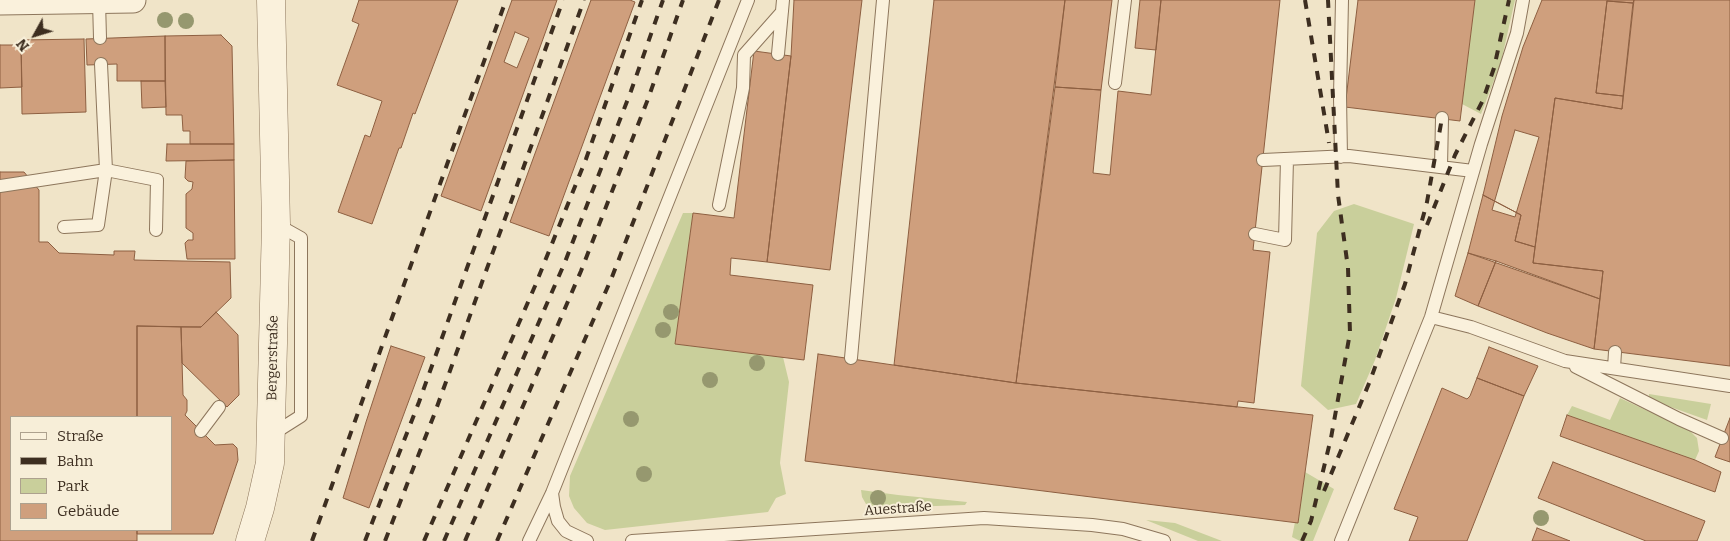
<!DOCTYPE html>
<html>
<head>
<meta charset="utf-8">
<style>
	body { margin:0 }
	#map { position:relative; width:1730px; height:541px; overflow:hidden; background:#f0e4c8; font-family:Bitter,serif }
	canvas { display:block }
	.legend { position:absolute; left:10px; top:416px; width:162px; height:115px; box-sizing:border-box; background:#f7eed8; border:1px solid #ada18e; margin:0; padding:6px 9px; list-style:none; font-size:15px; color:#3d2e20 }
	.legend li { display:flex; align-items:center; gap:10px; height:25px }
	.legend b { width:25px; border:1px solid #ada18e }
	.north { position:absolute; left:10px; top:10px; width:50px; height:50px; -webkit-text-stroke:4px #f7eed8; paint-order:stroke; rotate:231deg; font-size:14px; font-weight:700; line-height:20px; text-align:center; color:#3d2e20 }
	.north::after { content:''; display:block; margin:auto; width:18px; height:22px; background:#3d2e20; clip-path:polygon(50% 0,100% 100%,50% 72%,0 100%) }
</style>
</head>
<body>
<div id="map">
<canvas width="1730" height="541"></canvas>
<ul class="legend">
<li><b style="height:6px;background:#faf1dc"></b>Straße</li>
<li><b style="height:6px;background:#3d2e20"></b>Bahn</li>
<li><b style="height:14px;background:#c9cf9b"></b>Park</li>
<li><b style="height:14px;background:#cf9f7d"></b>Gebäude</li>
</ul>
<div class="north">N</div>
</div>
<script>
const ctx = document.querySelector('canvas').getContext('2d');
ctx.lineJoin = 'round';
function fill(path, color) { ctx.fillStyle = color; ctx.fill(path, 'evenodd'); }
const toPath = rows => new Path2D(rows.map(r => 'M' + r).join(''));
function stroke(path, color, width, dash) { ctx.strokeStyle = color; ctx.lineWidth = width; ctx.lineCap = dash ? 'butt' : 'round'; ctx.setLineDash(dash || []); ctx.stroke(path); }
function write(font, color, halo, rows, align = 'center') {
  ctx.font = font + ' Bitter,serif'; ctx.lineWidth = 4; ctx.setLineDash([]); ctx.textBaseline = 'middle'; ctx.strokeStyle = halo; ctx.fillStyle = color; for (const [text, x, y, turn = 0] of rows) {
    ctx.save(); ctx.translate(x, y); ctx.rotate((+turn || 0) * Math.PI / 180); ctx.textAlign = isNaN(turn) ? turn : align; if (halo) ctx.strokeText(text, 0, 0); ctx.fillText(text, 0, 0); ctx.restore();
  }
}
const green = toPath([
	[1475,0,1515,0,1501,62,1481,114,1462,104],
	[1354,204,1414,224,1396,298,1375,360,1356,404,1328,410,1301,386,1317,233,1334,211],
	[683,213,693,213,675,344,783,357,789,382,780,463,786,494,776,498,768,512,605,530,587,523,574,508,569,496,570,476],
	[1649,394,1711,404,1707,420,1651,400,1649,397],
	[1620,398,1689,430,1697,438,1699,451,1695,460,1567,415,1572,406,1610,420],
	[1305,472,1334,489,1313,541,1300,541,1292,537,1295,522,1298,522],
	[861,490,898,495,967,502,965,505,878,508,866,504,862,497],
	[1146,520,1175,523,1222,541,1198,541]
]);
const building = toPath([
	[359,0,458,0,415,114,413,113,401,148,399,148,372,224,338,212,365,135,370,137,382,101,337,85,359,24,352,21,359,0],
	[512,0,557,0,481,211,441,196,512,0],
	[591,0,630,0,635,2,549,236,510,222,591,0],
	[794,0,862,0,830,270,767,262,791,56,794,0],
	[934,0,1065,0,1016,383,894,365,934,0],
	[1065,0,1112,0,1101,90,1055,87,1065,0],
	[1140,0,1161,0,1156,50,1135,48,1140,0],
	[1161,0,1280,0,1253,250,1270,252,1254,403,1238,401,1237,407,1016,383,1055,87,1101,90,1093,173,1110,175,1118,91,1151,95,1161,0],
	[1358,0,1475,0,1460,121,1345,107,1358,0],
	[1542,0,1634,0,1633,3,1607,1,1596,93,1623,96,1622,109,1555,98,1535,247,1515,241,1521,215,1483,195,1502,116,1523,47,1542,0],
	[1634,0,1730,0,1730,366,1594,349,1603,271,1533,263,1555,98,1622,109,1634,0],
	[1607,1,1633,3,1623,96,1596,93,1607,1],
	[515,32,529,38,517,68,504,62,515,32],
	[221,35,232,46,234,144,190,144,190,131,183,131,182,115,166,115,165,36,221,35],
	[165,36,165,81,117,81,117,64,87,65,86,39,165,36],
	[84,39,86,112,22,114,21,40,84,39],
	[0,45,21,45,22,87,0,88,0,45],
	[754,51,791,56,767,262,731,258,730,275,813,285,804,360,675,344,693,213,734,218,754,51],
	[141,81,165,81,166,107,142,108,141,81],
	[1515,130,1539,137,1515,217,1492,210,1515,130],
	[167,144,234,144,234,160,166,161,167,144],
	[234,160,235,259,187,259,185,243,188,240,193,240,193,233,186,228,186,194,192,189,193,182,188,181,185,178,186,161,234,160],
	[0,172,24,172,39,190,39,242,48,242,59,253,114,255,114,251,135,251,134,260,230,262,231,298,201,327,137,326,137,417,11,417,11,530,137,530,137,541,0,541,0,172],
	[1483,195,1521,215,1515,241,1535,247,1533,263,1603,271,1600,299,1468,253,1483,195],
	[1468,253,1496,261,1478,306,1455,296,1468,253],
	[1496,261,1600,299,1594,349,1547,333,1478,306,1496,261],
	[216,312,238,335,239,395,227,407,182,363,181,327,201,327,216,312],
	[137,326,181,327,183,395,187,400,187,411,185,415,215,445,233,444,237,448,238,460,213,534,137,534,137,530,171,530,171,417,137,417,137,326],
	[391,346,425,357,369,508,343,498,366,422,391,346],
	[1489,347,1538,366,1524,396,1477,378,1489,347],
	[818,354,1016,383,1313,415,1298,523,805,461,818,354],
	[1477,378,1524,396,1467,541,1409,541,1418,517,1394,509,1442,388,1467,399,1470,396,1477,378],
	[1567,415,1695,460,1721,472,1715,492,1560,436,1567,415],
	[1730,418,1730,462,1715,457,1730,418],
	[1553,462,1705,521,1697,541,1646,541,1538,498,1553,462],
	[1537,528,1570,541,1532,541,1537,528]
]);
const service = toPath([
	[99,1,100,38],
	[778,54,783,0],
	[1115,83,1125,0],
	[1341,157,1340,96,1342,0],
	[1263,160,1349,156,1473,171],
	[1441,167,1442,118],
	[0,186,106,170,157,180,156,230],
	[719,205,743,88,744,55,782,12],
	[64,227,98,225,106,170,101,64],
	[1255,234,1285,240,1287,159],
	[1431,317,1471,327,1565,361,1730,386],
	[851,358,883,0],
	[1576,367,1679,419,1722,438],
	[1614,368,1615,352],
	[201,431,219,407],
	[271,435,301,416,301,238,276,224],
	[552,493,554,507,558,521,566,531,587,541],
	[529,541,552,493,748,0],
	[632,541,984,518,1092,525,1123,529,1164,541],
	[1341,541,1431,317,1481,144,1517,33,1523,0]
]);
const minor = toPath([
	[0,2,133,0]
]);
const tertiary = toPath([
	[250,541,260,508,270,463,276,224,271,0]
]);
const rail = toPath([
	[1305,0,1329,143],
	[1427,225,1455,155,1483,100,1494,68,1509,0],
	[1324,491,1370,381,1405,284,1427,202,1442,118],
	[312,541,506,0],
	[365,541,419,402,563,0],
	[385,541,434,415,584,0],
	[424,541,535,286,586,159,642,0],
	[444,541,565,262,631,91,663,0],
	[465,541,581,271,648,99,683,0],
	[497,541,612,277,719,0],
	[1302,541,1311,521,1331,438,1350,333,1348,268,1338,195,1328,0]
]);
const trees = [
	[165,20],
	[186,21],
	[671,312],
	[663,330],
	[757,363],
	[710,380],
	[631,419],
	[644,474],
	[878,498],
	[1541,518]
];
const streetNames = [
	["Bergerstraße",273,358,-89],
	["Auestraße",898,509,-4]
];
fill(green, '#c9cf9b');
fill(building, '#cf9f7d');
stroke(building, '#8d5f41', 1);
stroke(service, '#8d765c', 14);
stroke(minor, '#8d765c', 27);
stroke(tertiary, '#8d765c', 29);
stroke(service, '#faf1dc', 12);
stroke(minor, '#faf1dc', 25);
stroke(tertiary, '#faf1dc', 28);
stroke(rail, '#3d2e20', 4, [9, 9]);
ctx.fillStyle = '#96986f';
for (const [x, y] of trees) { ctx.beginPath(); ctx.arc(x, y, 8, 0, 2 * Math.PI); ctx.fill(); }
write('14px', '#3d2e20', '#f7eed8', streetNames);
</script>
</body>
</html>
